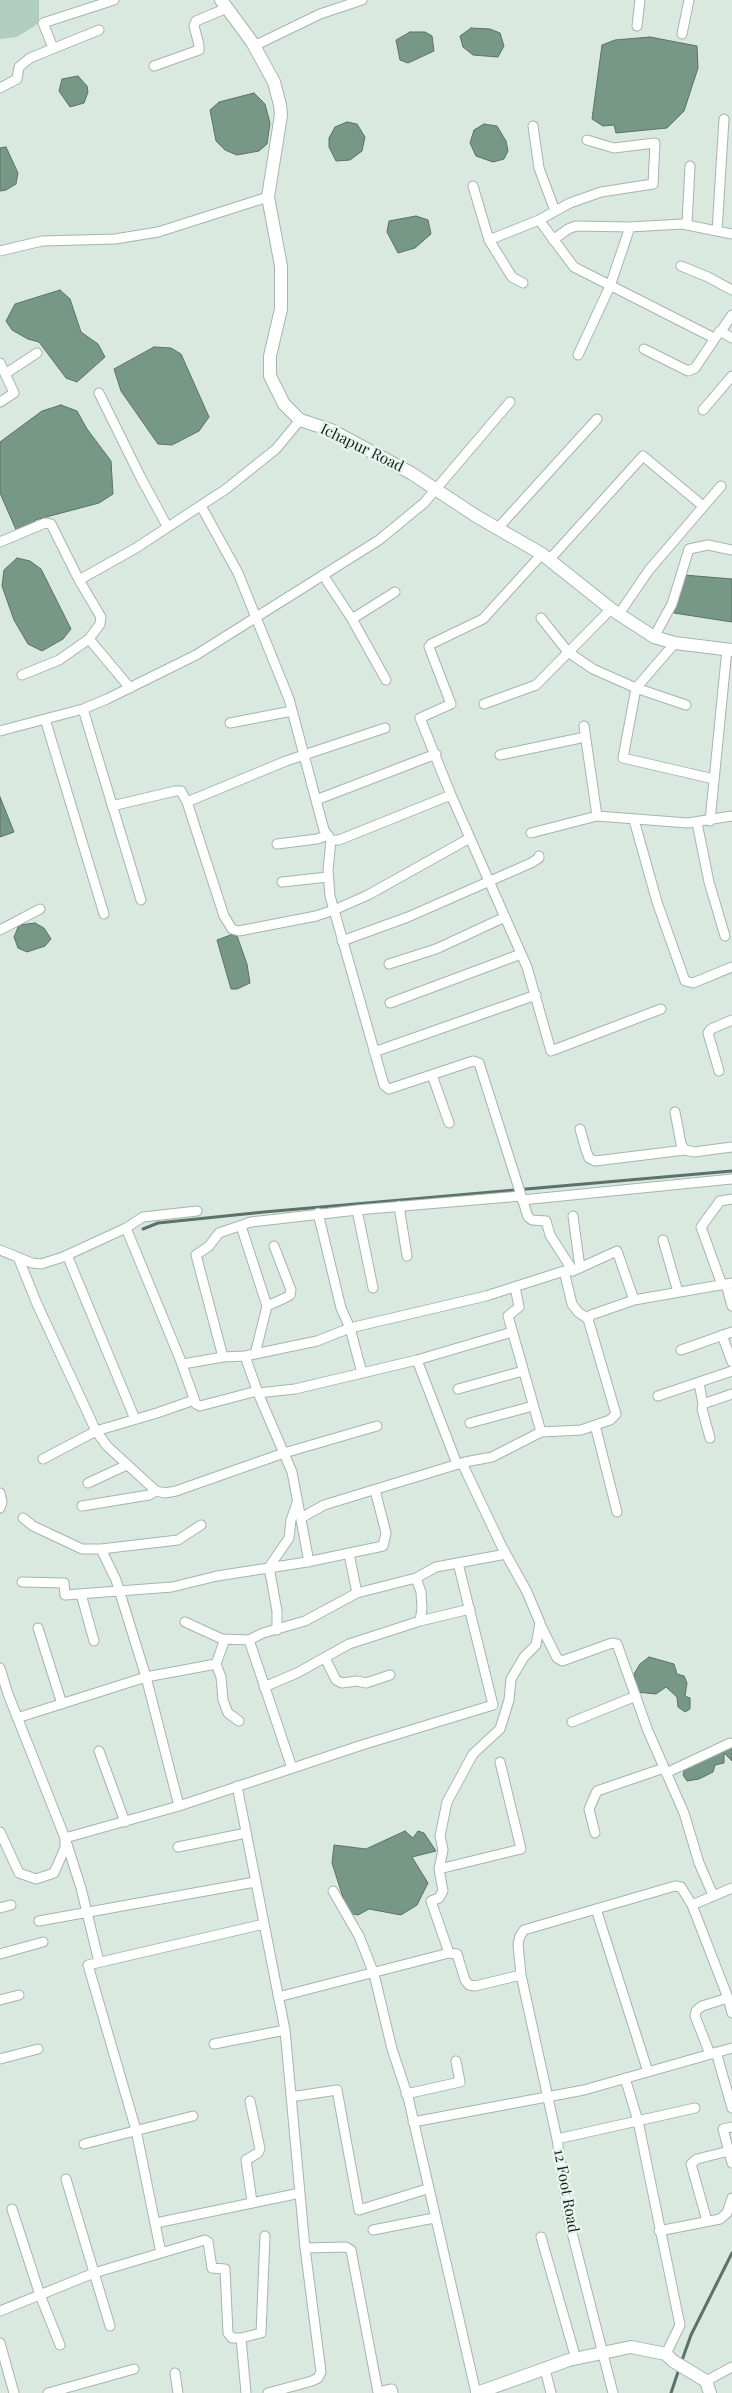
<!DOCTYPE html>
<html>
<head>
<meta charset="utf-8">
<style>
	body { margin:0 }
	canvas { display:block; background:#d9e9e0 }
</style>
</head>
<body>
<canvas width="732" height="2393"></canvas>
<script>
const ctx = document.querySelector('canvas').getContext('2d');
ctx.lineJoin = 'round';
function fill(path, color) { ctx.fillStyle = color; ctx.fill(path, 'evenodd'); }
const toPath = rows => new Path2D(rows.map(r => 'M' + r).join(''));
function stroke(path, color, width, dash) { ctx.strokeStyle = color; ctx.lineWidth = width; ctx.lineCap = dash ? 'butt' : 'round'; ctx.setLineDash(dash || []); ctx.stroke(path); }
function write(font, color, halo, rows, align = 'center') {
  ctx.font = font + ' "Playfair Display",serif'; ctx.lineWidth = 5; ctx.setLineDash([]); ctx.textBaseline = 'middle'; ctx.strokeStyle = halo; ctx.fillStyle = color; for (const [text, x, y, turn = 0] of rows) {
    ctx.save(); ctx.translate(x, y); ctx.rotate((+turn || 0) * Math.PI / 180); ctx.textAlign = isNaN(turn) ? turn : align; if (halo) ctx.strokeText(text, 0, 0); ctx.fillText(text, 0, 0); ctx.restore();
  }
}
const green = toPath([
	[0,0,39,0,39,23,17,37,0,39]
]);
const water = toPath([
	[471,28,490,29,500,33,504,46,498,57,473,55,463,47,460,36,471,28],
	[410,32,425,32,432,36,434,51,408,63,400,60,396,40,410,32],
	[650,37,697,46,698,68,684,111,667,128,616,133,614,125,603,126,592,119,602,45,615,40,650,37],
	[78,76,87,86,88,92,84,103,70,107,59,91,62,79,78,76],
	[254,93,265,104,270,123,267,144,259,151,237,155,225,150,216,141,210,110,219,102,254,93],
	[347,122,357,124,365,137,362,151,350,160,336,161,329,147,329,138,335,127,347,122],
	[484,124,497,126,506,141,508,151,504,159,493,162,476,156,470,143,474,130,484,124],
	[6,147,18,173,16,184,6,190,0,191,0,148,6,147],
	[416,216,428,220,431,234,415,248,398,253,387,232,389,221,416,216],
	[60,290,70,299,81,332,98,344,105,357,77,382,66,378,39,342,28,339,12,330,6,321,15,304,60,290],
	[154,347,171,348,181,354,209,417,199,431,172,445,158,444,121,391,114,369,154,347],
	[61,405,77,411,87,429,111,461,113,494,99,503,35,520,33,528,17,532,0,493,0,442,42,411,61,405],
	[17,558,30,561,41,569,71,629,63,639,42,651,28,644,14,620,2,586,4,570,17,558],
	[684,575,732,579,732,622,674,613,684,575],
	[0,797,14,832,0,837,0,797],
	[35,923,44,928,51,939,45,946,27,952,18,948,14,937,19,925,35,923],
	[236,933,247,964,250,983,237,989,231,989,217,940,236,933],
	[649,1657,674,1664,677,1674,684,1676,687,1683,685,1696,690,1698,690,1709,685,1712,678,1707,677,1697,666,1687,656,1694,637,1692,634,1674,640,1664,649,1657],
	[726,1742,732,1750,732,1761,724,1753,724,1763,715,1765,713,1772,699,1779,687,1781,683,1775,687,1759,726,1742],
	[405,1831,413,1838,418,1831,424,1833,436,1851,412,1857,428,1883,417,1905,401,1915,369,1909,358,1915,348,1913,332,1863,334,1845,366,1849,405,1831]
]);
const stream = toPath([
	[143,1229,158,1223,264,1212,732,1171],
	[681,2363,691,2335,732,2253],
	[671,2393,679,2369]
]);
const street = toPath([
	[637,26,640,0],
	[682,34,689,0],
	[254,46,320,14,362,0],
	[53,48,43,23,114,0],
	[154,66,199,50,199,45,194,26,196,21,227,8],
	[0,88,17,79,19,67,30,58,99,30],
	[533,126,539,168,555,211],
	[473,186,489,240],
	[539,220,574,267,714,338],
	[687,224,690,166],
	[717,231,724,119],
	[553,240,568,229,576,226,630,227],
	[0,251,42,241,115,239,158,232,268,197],
	[681,266,708,277,732,290],
	[523,283,512,277,489,240,539,220,570,203,601,192,653,184,655,143,614,148,587,140],
	[721,331,732,315],
	[644,349,688,371,695,368,720,331,732,338],
	[578,355,610,286,630,227,682,224,732,234],
	[0,363,14,393,0,402],
	[5,374,37,353],
	[99,393,141,478,167,526],
	[703,410,732,376],
	[201,506,238,573,289,699,324,830,331,840,339,840,451,795],
	[498,528,597,419],
	[0,542,45,523,51,524,79,580,101,617,100,624,89,639,59,660,22,675],
	[542,554,483,619,431,644,429,647,451,704,420,718,451,795,527,967,551,1051,661,1009],
	[549,560,643,456,703,506],
	[323,575,352,619,386,680],
	[79,580,136,548,226,489,276,449,300,420],
	[619,614,649,570,721,486],
	[541,618,568,652,593,669,636,688,686,705],
	[352,619,395,592],
	[654,637,672,604,689,549,708,545,732,550],
	[89,639,130,688],
	[675,643,636,688,623,758,714,779],
	[484,704,536,685,611,609],
	[83,709,141,900],
	[45,719,104,914],
	[230,723,292,711],
	[584,726,597,816],
	[0,731,83,709,107,699,196,655,379,540,424,503,510,402],
	[500,755,585,737],
	[316,800,436,754],
	[187,802,286,761,385,728],
	[112,806,175,791,181,791,187,802,224,916,232,929,239,931,316,916,334,910,368,895,470,838],
	[634,820,657,902,685,981,693,983,732,967],
	[710,821,727,649],
	[697,823,709,882,725,936],
	[531,833,597,816,688,823,732,816],
	[331,840,328,870,330,896,384,1085,389,1089,473,1061,479,1063,528,1217,532,1220,546,1221,550,1235,573,1271],
	[277,844,317,839,328,835],
	[282,882,328,877],
	[0,930,40,909],
	[342,941,408,917,531,863,539,858,539,856],
	[389,964,436,949,505,917],
	[390,1003,521,954],
	[374,1052,536,995],
	[719,1071,708,1033,711,1029,732,1020],
	[432,1075,449,1123],
	[675,1112,681,1144,685,1150,694,1152,732,1147],
	[580,1129,586,1150,589,1158,595,1161,685,1150],
	[522,1200,732,1179],
	[399,1206,407,1256],
	[357,1210,373,1288],
	[318,1213,341,1308,350,1328,362,1373],
	[573,1216,580,1268],
	[241,1226,267,1306,255,1354],
	[126,1228,180,1359,196,1404,200,1406,257,1391],
	[663,1240,678,1292],
	[0,1250,32,1263,41,1264,63,1257,126,1228,143,1217,197,1211],
	[67,1255,135,1419],
	[18,1257,37,1304,96,1431,107,1446,156,1491,165,1493,176,1491,284,1453,377,1426],
	[564,1271,572,1304,578,1312,588,1319],
	[726,1284,732,1306],
	[722,1285,701,1227,720,1201,732,1199],
	[515,1287,519,1307,508,1316,541,1432],
	[267,1306,285,1298,290,1295,291,1290,274,1246],
	[722,1335,732,1362],
	[681,1350,732,1332],
	[245,1356,317,1341,350,1328,486,1296,564,1271,573,1271,617,1251,634,1300],
	[417,1360,457,1464],
	[183,1364,223,1357],
	[699,1383,703,1404],
	[458,1389,523,1371],
	[258,1393,295,1389,417,1360,512,1332],
	[658,1396,732,1371],
	[470,1423,533,1406],
	[595,1425,617,1512],
	[710,1438,702,1409,703,1404,732,1394],
	[43,1459,96,1431,157,1413,194,1400],
	[88,1483,127,1465],
	[0,1493,2,1502,0,1508],
	[82,1506,149,1495,156,1491],
	[23,1518,33,1526,82,1549,101,1549,178,1540,201,1525],
	[301,1518,324,1505,465,1462,492,1457,541,1432,581,1430,610,1420,616,1414,588,1319,591,1315,634,1300,732,1283],
	[101,1549,116,1580,146,1677,179,1806],
	[349,1554,357,1593],
	[309,1562,292,1472,258,1393,245,1356,223,1357,196,1255,209,1246,219,1233,251,1222,357,1210,521,1196],
	[22,1582,64,1583,65,1595,172,1587,217,1576,307,1562,383,1546,386,1533,375,1490],
	[81,1594,94,1641],
	[420,1621,470,1609],
	[185,1622,222,1639,249,1640,263,1633,305,1621,357,1593,416,1578,436,1567,506,1554],
	[540,1624,557,1658,562,1661,612,1643,617,1644,648,1731,684,1813,699,1863,713,1895],
	[38,1628,62,1704],
	[277,1630,277,1611,269,1567,289,1538,291,1520,297,1503],
	[225,1639,216,1664,221,1677,223,1700,228,1713,239,1721],
	[249,1640,292,1768],
	[325,1658,336,1680,342,1683,357,1681,366,1683,390,1675],
	[0,1668,8,1694,65,1838,81,1888,99,1962],
	[264,1687,297,1673,349,1644,420,1621,422,1609,421,1592,416,1578],
	[17,1718,146,1677,216,1664],
	[572,1722,636,1696],
	[99,1751,125,1822],
	[666,1773,730,1743],
	[237,1786,285,2030,305,2248,321,2372,318,2378,312,2381,268,2393],
	[0,1832,19,1873,36,1879,54,1873,65,1848,65,1838,179,1806,362,1745,493,1705,458,1563],
	[595,1833,589,1809,597,1791,664,1768],
	[178,1847,246,1833],
	[439,1869,443,1850,440,1836,447,1802,473,1754,500,1729,509,1700,511,1679,524,1657,536,1645,540,1623,527,1592,502,1547,462,1463],
	[333,1891,359,1936,374,1974,392,2049,408,2097,476,2393],
	[692,1905,732,1888],
	[0,1908,11,1905],
	[596,1909,648,2072],
	[39,1921,255,1882],
	[449,1953,431,1901,439,1898,443,1891,439,1869,521,1849,500,1762],
	[0,1954,43,1942],
	[278,1997,449,1953,457,1954,465,1980,469,1985,475,1986,521,1975],
	[0,2000,19,1995],
	[214,2044,285,2030],
	[716,2052,732,2108],
	[710,2054,695,2016,696,2011,702,2006,728,1998],
	[0,2059,38,2049],
	[625,2078,638,2121,680,2325,666,2354],
	[406,2094,460,2082,456,2061],
	[291,2095,297,2096,337,2090,359,2210,427,2189],
	[250,2101,260,2149,258,2153,246,2160,252,2202],
	[413,2122,584,2090,732,2048],
	[732,2127,723,2129,732,2163],
	[557,2139,695,2108],
	[84,2144,193,2116],
	[66,2179,110,2326],
	[12,2209,40,2295,60,2345],
	[707,2221,691,2164,697,2159,729,2151],
	[156,2223,300,2193],
	[373,2230,434,2218],
	[659,2231,720,2219,727,2213,732,2198],
	[541,2237,576,2359],
	[305,2248,346,2247,351,2250,378,2392,392,2389,393,2393],
	[161,2253,205,2240,208,2242,212,2268,225,2269,228,2333,232,2338,241,2338,246,2393],
	[0,2311,94,2273,161,2253,136,2130,88,1965,264,1924],
	[241,2338,261,2333,265,2236],
	[0,2343,14,2393],
	[545,2369,551,2393],
	[175,2373,178,2393],
	[706,2381,732,2367],
	[48,2393,134,2369],
	[613,2393,570,2225,557,2139,521,1975,518,1944,520,1936,524,1930,675,1886,681,1887,692,1905,728,1998,732,2013]
]);
const secondary = toPath([
	[221,0,252,42,274,82,280,105,281,115,268,197,281,266,281,309,270,356,270,376,284,404,300,420,331,430,411,473,476,516,542,554,611,609,654,637,675,643,732,650],
	[477,2393,569,2360,631,2347,666,2354,673,2361,706,2381,710,2393]
]);
const streetNames = [
	["Ichapur Road",362,448,26],
	["12 Foot Road",566,2191,80]
];
fill(green, '#b0cebf');
fill(water, '#779787');
stroke(water, '#5a7267', 1);
stroke(stream, '#5a7267', 3);
stroke(street, '#a5b5ad', 11);
stroke(secondary, '#a5b5ad', 14);
stroke(street, '#fff', 9);
stroke(secondary, '#fff', 12);
write('15px', '#181d1b', '#e6f6ee', streetNames);
</script>
</body>
</html>
